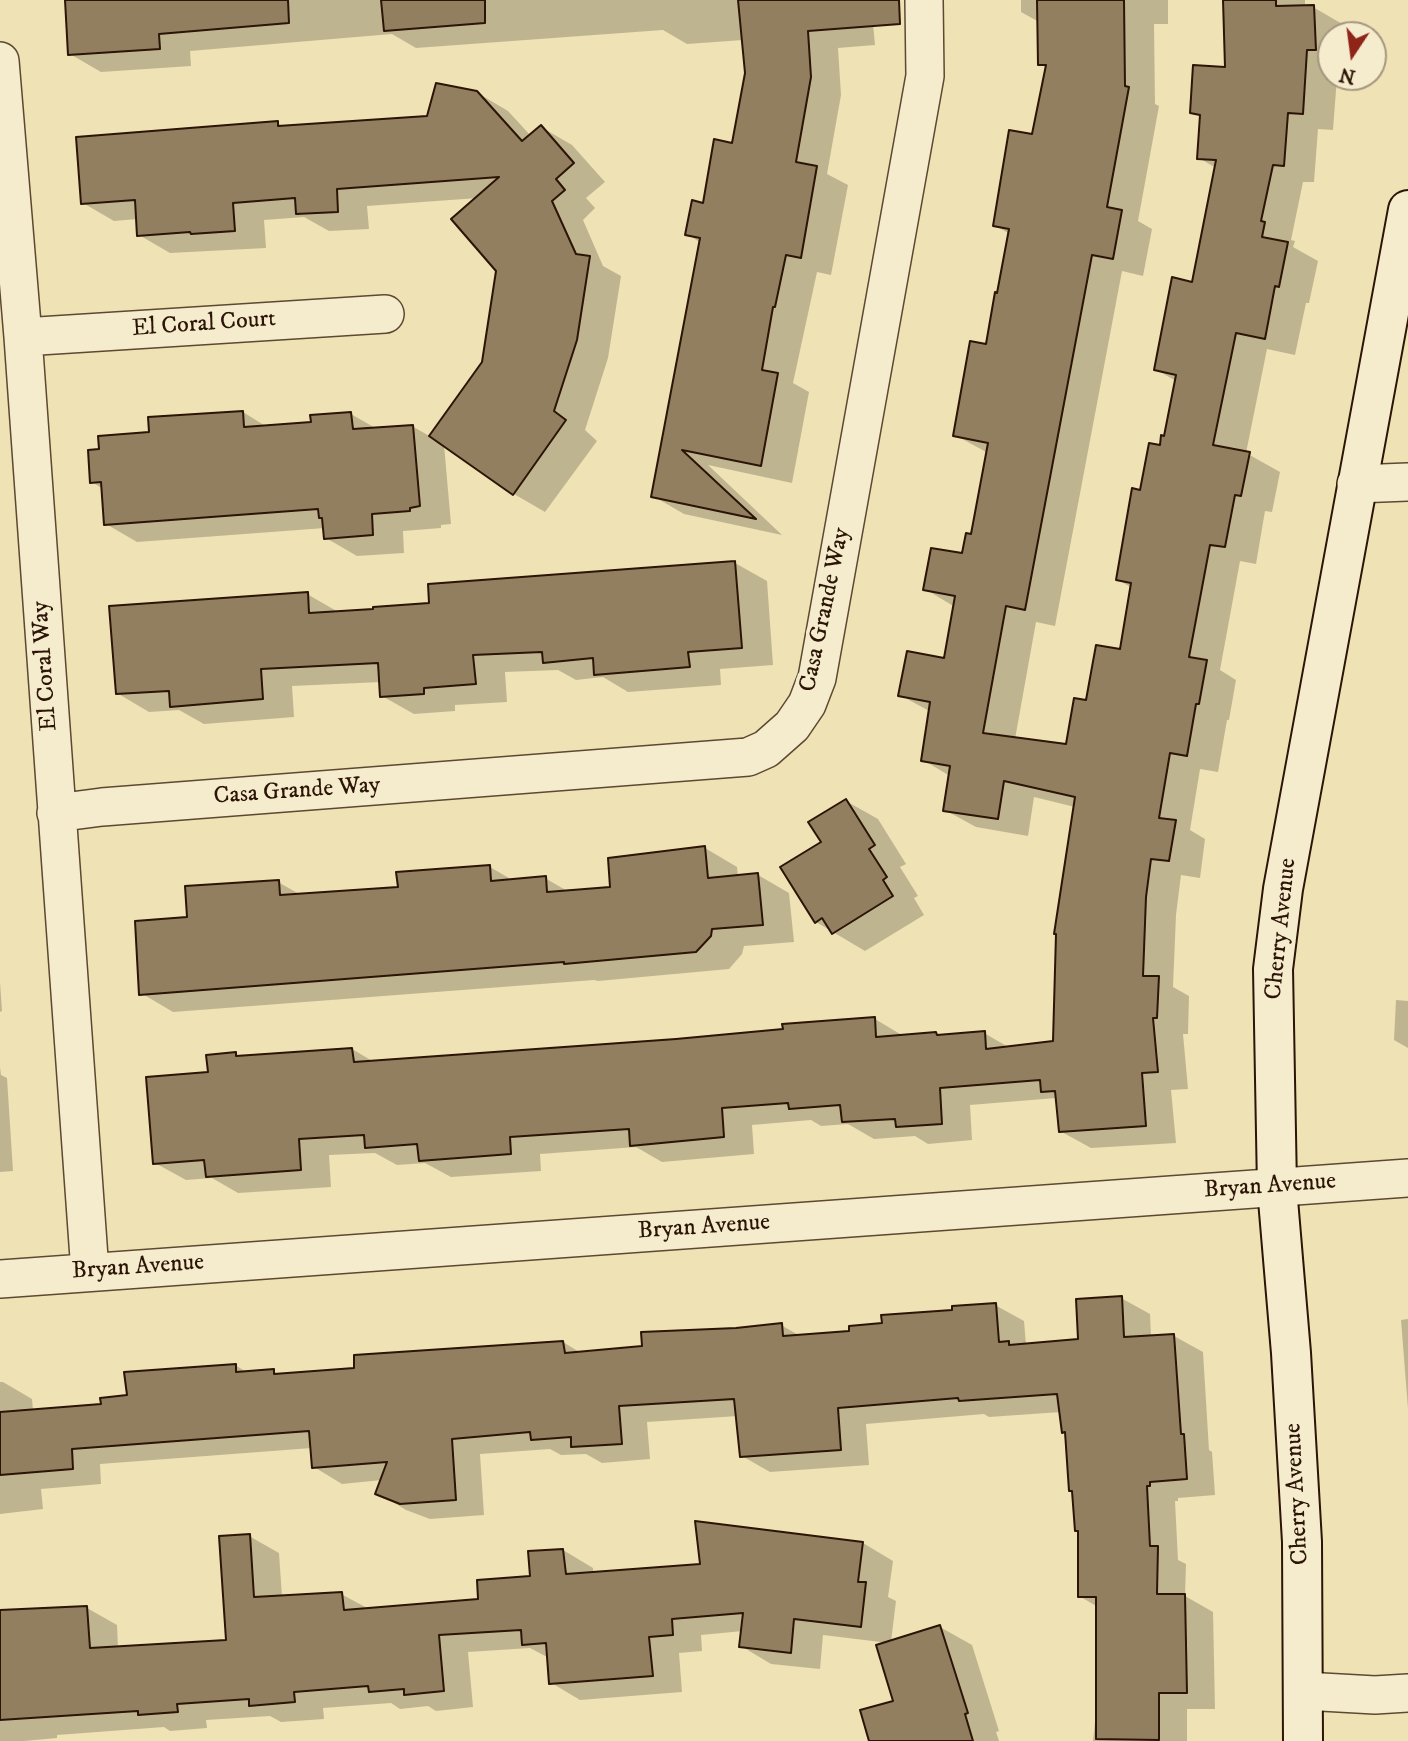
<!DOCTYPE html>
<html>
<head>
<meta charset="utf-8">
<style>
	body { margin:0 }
	#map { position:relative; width:1408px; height:1741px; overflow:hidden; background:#efe2b4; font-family:"IM FELL DW Pica",serif }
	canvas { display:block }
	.north { position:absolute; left:1317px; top:21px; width:70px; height:70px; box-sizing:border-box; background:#f5ecce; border:2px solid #a5967e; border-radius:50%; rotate:193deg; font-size:19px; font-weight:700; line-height:28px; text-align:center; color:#2c1406 }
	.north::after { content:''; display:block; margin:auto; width:24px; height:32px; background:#8f2418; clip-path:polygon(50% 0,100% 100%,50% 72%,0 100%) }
</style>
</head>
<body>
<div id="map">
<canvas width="1408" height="1741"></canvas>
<div class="north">N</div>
</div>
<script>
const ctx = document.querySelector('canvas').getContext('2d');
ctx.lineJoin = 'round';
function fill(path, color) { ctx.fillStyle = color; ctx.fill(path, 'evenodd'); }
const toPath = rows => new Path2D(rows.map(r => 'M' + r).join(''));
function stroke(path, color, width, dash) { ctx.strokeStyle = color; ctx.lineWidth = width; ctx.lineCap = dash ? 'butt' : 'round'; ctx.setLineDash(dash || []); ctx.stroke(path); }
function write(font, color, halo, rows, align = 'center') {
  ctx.font = font + ' "IM FELL DW Pica",serif'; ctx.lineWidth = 7; ctx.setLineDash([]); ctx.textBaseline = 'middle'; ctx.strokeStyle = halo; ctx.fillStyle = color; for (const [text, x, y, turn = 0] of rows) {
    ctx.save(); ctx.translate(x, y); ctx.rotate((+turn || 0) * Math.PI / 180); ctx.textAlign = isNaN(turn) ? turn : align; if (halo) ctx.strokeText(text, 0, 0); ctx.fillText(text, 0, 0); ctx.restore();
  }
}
const shadow = toPath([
	[66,0,867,0,871,2,875,45,838,48,841,95,827,174,848,185,831,275,817,272,793,383,809,392,792,483,708,465,782,535,684,514,653,496,701,243,687,234,705,205,733,145,746,73,743,40,687,44,663,30,416,48,392,34,190,51,191,66,101,72,70,54],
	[1021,0,1168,0,1168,24,1154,24,1155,104,1159,106,1138,221,1152,229,1143,276,1122,271,1055,626,1036,622,1015,739,1068,746,1087,702,1121,651,1132,588,1117,579,1142,492,1165,438,1176,381,1155,369,1193,284,1216,168,1199,158,1201,117,1192,112,1227,69,1224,0,1305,0,1305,7,1313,7,1344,25,1344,35,1331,35,1331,77,1337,77,1333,130,1318,129,1314,182,1303,182,1291,240,1295,241,1293,247,1318,261,1309,303,1306,303,1295,355,1267,349,1246,453,1280,472,1272,512,1265,511,1256,564,1240,561,1220,670,1236,680,1229,720,1227,720,1218,772,1200,769,1190,830,1205,839,1200,878,1181,875,1176,915,1173,987,1189,996,1188,1034,1183,1034,1188,1089,1171,1090,1176,1143,1091,1148,1060,1131,1056,1098,970,1105,972,1140,928,1144,915,1136,874,1139,848,1124,821,1126,811,1120,752,1125,754,1154,662,1162,636,1147,540,1154,541,1171,451,1177,425,1163,397,1165,375,1153,329,1155,331,1187,238,1193,212,1178,186,1180,155,1163,210,1073,235,1054,241,1057,352,1049,374,1062,676,1041,875,1019,905,1037,984,1033,1010,1048,1054,1042,1075,807,1034,797,1028,836,976,827,945,810,950,776,923,760,931,712,900,695,945,661,955,607,925,589,963,556,973,536,988,453,955,435,987,346,999,295,1010,234,994,225,1034,136,1047,68,1040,64,1039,22,1021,12],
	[476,92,508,111,531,136,541,127,572,145,605,182,586,198,595,208,583,220,603,266,621,276,608,358,585,430,597,441,545,512,514,494,444,445,451,524,441,525,441,528,403,531,404,553,357,556,326,538,325,528,137,542,106,524,103,489,92,482,101,450,151,434,243,412,267,427,313,423,351,414,377,429,412,426,431,437,484,363,498,271,478,198,367,206,369,229,329,231,304,217,264,220,266,248,170,253,139,235,138,219,114,221,83,203,277,123,285,127,428,118],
	[735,563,767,581,773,665,720,669,721,685,628,692,603,677,576,680,558,670,505,672,507,702,455,705,455,711,414,714,382,696,381,682,292,686,294,717,204,724,179,710,149,712,117,693,307,594,340,613,431,605],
	[846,801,878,819,906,864,900,867,918,896,914,898,924,915,865,951,816,922,823,843],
	[705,848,737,867,738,877,758,875,789,893,794,942,744,946,742,954,729,969,598,981,594,980,173,1012,141,993,189,918,278,882,301,895,399,889,490,867,514,881,545,878,569,892,612,888],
	[0,982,2,1011,0,1012],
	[1396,1000,1408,1001,1408,1048,1394,1040],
	[0,1067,1,1075,7,1078,13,1171,0,1172],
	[1121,1298,1150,1314,1151,1337,1174,1336,1203,1352,1209,1450,1212,1452,1215,1495,1178,1498,1178,1501,1175,1501,1178,1560,1186,1564,1185,1596,1213,1612,1215,1709,1187,1709,1187,1741,1093,1741,1098,1693,1098,1607,1079,1596,1080,1532,1067,1434,1063,1431,1061,1412,989,1417,984,1414,866,1424,869,1465,770,1472,742,1456,738,1416,647,1422,650,1459,602,1463,586,1454,561,1455,550,1449,480,1454,484,1515,430,1519,406,1510,378,1493,382,1480,342,1484,314,1467,312,1448,100,1464,101,1484,41,1489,43,1509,0,1514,0,1382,3,1382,32,1399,33,1411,103,1405,235,1365,248,1373,273,1371,280,1375,356,1369,563,1342,581,1353,644,1348,736,1330,781,1325,802,1337,851,1333,995,1305,1024,1321,1026,1345,1080,1340],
	[1408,1319,1408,1409,1401,1320],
	[697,1523,863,1543,893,1561,888,1597,896,1601,891,1642,940,1627,972,1645,999,1731,996,1732,999,1741,871,1741,895,1702,889,1643,823,1635,820,1669,771,1664,741,1646,743,1631,701,1635,702,1651,679,1653,682,1692,580,1700,550,1682,549,1658,530,1648,468,1652,473,1707,436,1711,428,1706,400,1709,391,1703,323,1708,324,1719,281,1722,270,1716,206,1720,207,1728,170,1731,164,1727,57,1735,57,1738,24,1741,0,1741,0,1612,87,1608,117,1625,118,1648,228,1642,249,1536,279,1553,282,1597,341,1594,369,1609,480,1601,532,1578,563,1550,593,1568,593,1573,702,1565]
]);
const building = toPath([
	[65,0,288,0,289,23,159,34,160,49,68,55,65,0],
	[381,0,485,0,485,23,384,31,381,0],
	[738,0,899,0,900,24,808,31,811,77,796,162,817,166,801,258,786,255,775,307,773,307,762,370,778,373,761,466,682,450,756,519,651,497,700,238,685,235,692,200,703,203,714,139,732,143,745,73,738,0],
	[1037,0,1124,0,1125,86,1129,87,1107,207,1122,210,1113,259,1092,255,1025,610,1006,606,983,733,1066,744,1074,698,1086,700,1096,645,1120,649,1131,583,1116,580,1132,488,1140,490,1149,443,1160,445,1161,435,1164,436,1176,375,1154,370,1172,277,1192,282,1216,160,1197,159,1200,115,1190,113,1193,65,1225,67,1223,0,1276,0,1276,6,1314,5,1316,50,1307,50,1303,114,1288,113,1284,166,1273,165,1261,221,1265,222,1262,237,1288,242,1279,287,1275,286,1265,339,1236,333,1213,445,1250,452,1241,496,1235,495,1225,547,1210,545,1189,657,1207,660,1199,704,1196,704,1187,756,1170,753,1159,818,1176,820,1169,861,1151,859,1146,897,1143,976,1159,976,1157,1018,1153,1018,1158,1072,1142,1073,1146,1126,1059,1132,1055,1091,1041,1092,1040,1080,940,1088,942,1124,896,1127,895,1119,842,1122,840,1105,789,1109,788,1103,722,1108,724,1137,630,1146,629,1129,510,1137,511,1154,419,1161,417,1144,365,1148,364,1135,299,1139,301,1170,206,1177,204,1160,153,1164,146,1077,208,1072,206,1055,236,1052,236,1056,352,1048,354,1062,676,1039,783,1029,782,1024,875,1017,876,1037,936,1032,937,1035,985,1031,986,1049,1053,1041,1056,934,1054,934,1075,797,1004,781,998,819,943,811,950,766,921,761,930,702,898,696,907,651,944,658,955,596,923,590,931,548,962,553,966,533,971,534,988,443,953,436,970,341,986,344,995,292,997,293,1009,229,993,226,1009,130,1032,134,1046,65,1038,65,1037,0],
	[436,83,477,91,522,141,541,125,574,163,556,179,565,190,552,201,576,254,590,256,577,340,554,411,566,420,513,495,429,436,482,362,496,271,451,219,499,177,337,189,338,212,296,214,295,198,233,203,235,231,191,234,190,232,137,236,135,200,81,204,76,137,278,121,278,126,427,116,436,83],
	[243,411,244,427,311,422,310,415,351,412,353,429,413,425,420,506,410,508,410,511,372,514,373,535,324,539,322,518,319,518,318,509,104,525,101,482,90,483,88,450,99,449,98,436,149,432,148,417,243,411],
	[735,561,742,648,688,652,690,667,594,675,593,658,543,663,542,652,473,655,476,684,424,688,424,694,380,697,378,663,261,669,263,699,170,707,169,691,116,694,109,606,308,592,309,613,373,609,373,607,429,603,428,584,735,561],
	[846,799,875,845,869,849,887,877,883,880,893,896,832,934,822,918,815,923,780,867,821,842,808,822,846,799],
	[705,846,708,878,758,873,763,925,712,929,711,936,696,952,564,964,564,962,139,995,135,921,187,917,185,886,279,880,280,895,398,887,396,872,490,865,491,881,546,876,547,892,610,887,608,858,705,846],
	[1122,1296,1124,1337,1174,1334,1181,1434,1184,1434,1187,1479,1150,1482,1150,1486,1147,1486,1150,1546,1158,1546,1157,1594,1185,1594,1187,1693,1159,1693,1159,1740,1096,1739,1096,1597,1078,1597,1078,1531,1075,1531,1072,1491,1069,1491,1065,1432,1062,1433,1057,1394,959,1401,958,1398,838,1408,841,1450,740,1457,734,1399,619,1406,622,1444,571,1447,571,1437,531,1440,530,1432,452,1439,456,1500,400,1504,375,1494,387,1462,312,1468,309,1431,72,1449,73,1469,0,1475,0,1412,101,1404,100,1398,127,1395,124,1372,236,1364,236,1372,274,1369,274,1374,354,1368,354,1355,563,1341,565,1353,642,1346,641,1332,736,1328,782,1323,783,1336,849,1331,849,1326,882,1323,881,1315,952,1310,952,1306,996,1303,999,1342,1009,1341,1009,1345,1078,1339,1076,1299,1122,1296],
	[695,1521,863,1542,858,1582,866,1582,861,1627,794,1619,791,1653,739,1647,743,1613,672,1619,673,1635,649,1637,653,1676,549,1684,546,1643,522,1645,521,1630,439,1635,444,1691,404,1695,404,1689,369,1692,368,1686,294,1692,295,1702,249,1706,249,1699,177,1704,178,1712,138,1715,138,1711,0,1720,0,1610,87,1606,90,1648,226,1640,219,1536,250,1534,254,1597,342,1592,344,1610,478,1599,477,1580,530,1576,528,1551,563,1549,566,1574,700,1564,695,1521],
	[940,1625,968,1713,965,1714,973,1741,869,1741,860,1710,893,1701,876,1645,940,1625]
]);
const street = toPath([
	[0,61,23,337,90,1272],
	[23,337,385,314],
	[1356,484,1408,482],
	[56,813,102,807,748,757,766,749,792,726,807,704,817,678,925,76,924,0],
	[0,1279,1408,1178],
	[1304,1691,1375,1695,1408,1693]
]);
const secondary = toPath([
	[1303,1741,1302,1542,1291,1353,1277,1188,1273,969,1283,889,1408,210]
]);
const streetNames = [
	["El Coral Court",204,325,-4],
	["Casa Grande Way",826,610,-78],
	["El Coral Way",46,666,-94],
	["Casa Grande Way",297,792,-4],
	["Cherry Avenue",1282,929,-84],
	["Bryan Avenue",1270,1187,-4],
	["Bryan Avenue",704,1228,-4],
	["Bryan Avenue",138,1268,-4],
	["Cherry Avenue",1298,1494,-93]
];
fill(shadow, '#0003');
fill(building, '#917f60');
stroke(building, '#2c1406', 2);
stroke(street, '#5d4832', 40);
stroke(secondary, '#2c1406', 42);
stroke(street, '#f5ecce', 37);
stroke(secondary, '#f5ecce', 38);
write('24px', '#2c1406', '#f5ecce', streetNames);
</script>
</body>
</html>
